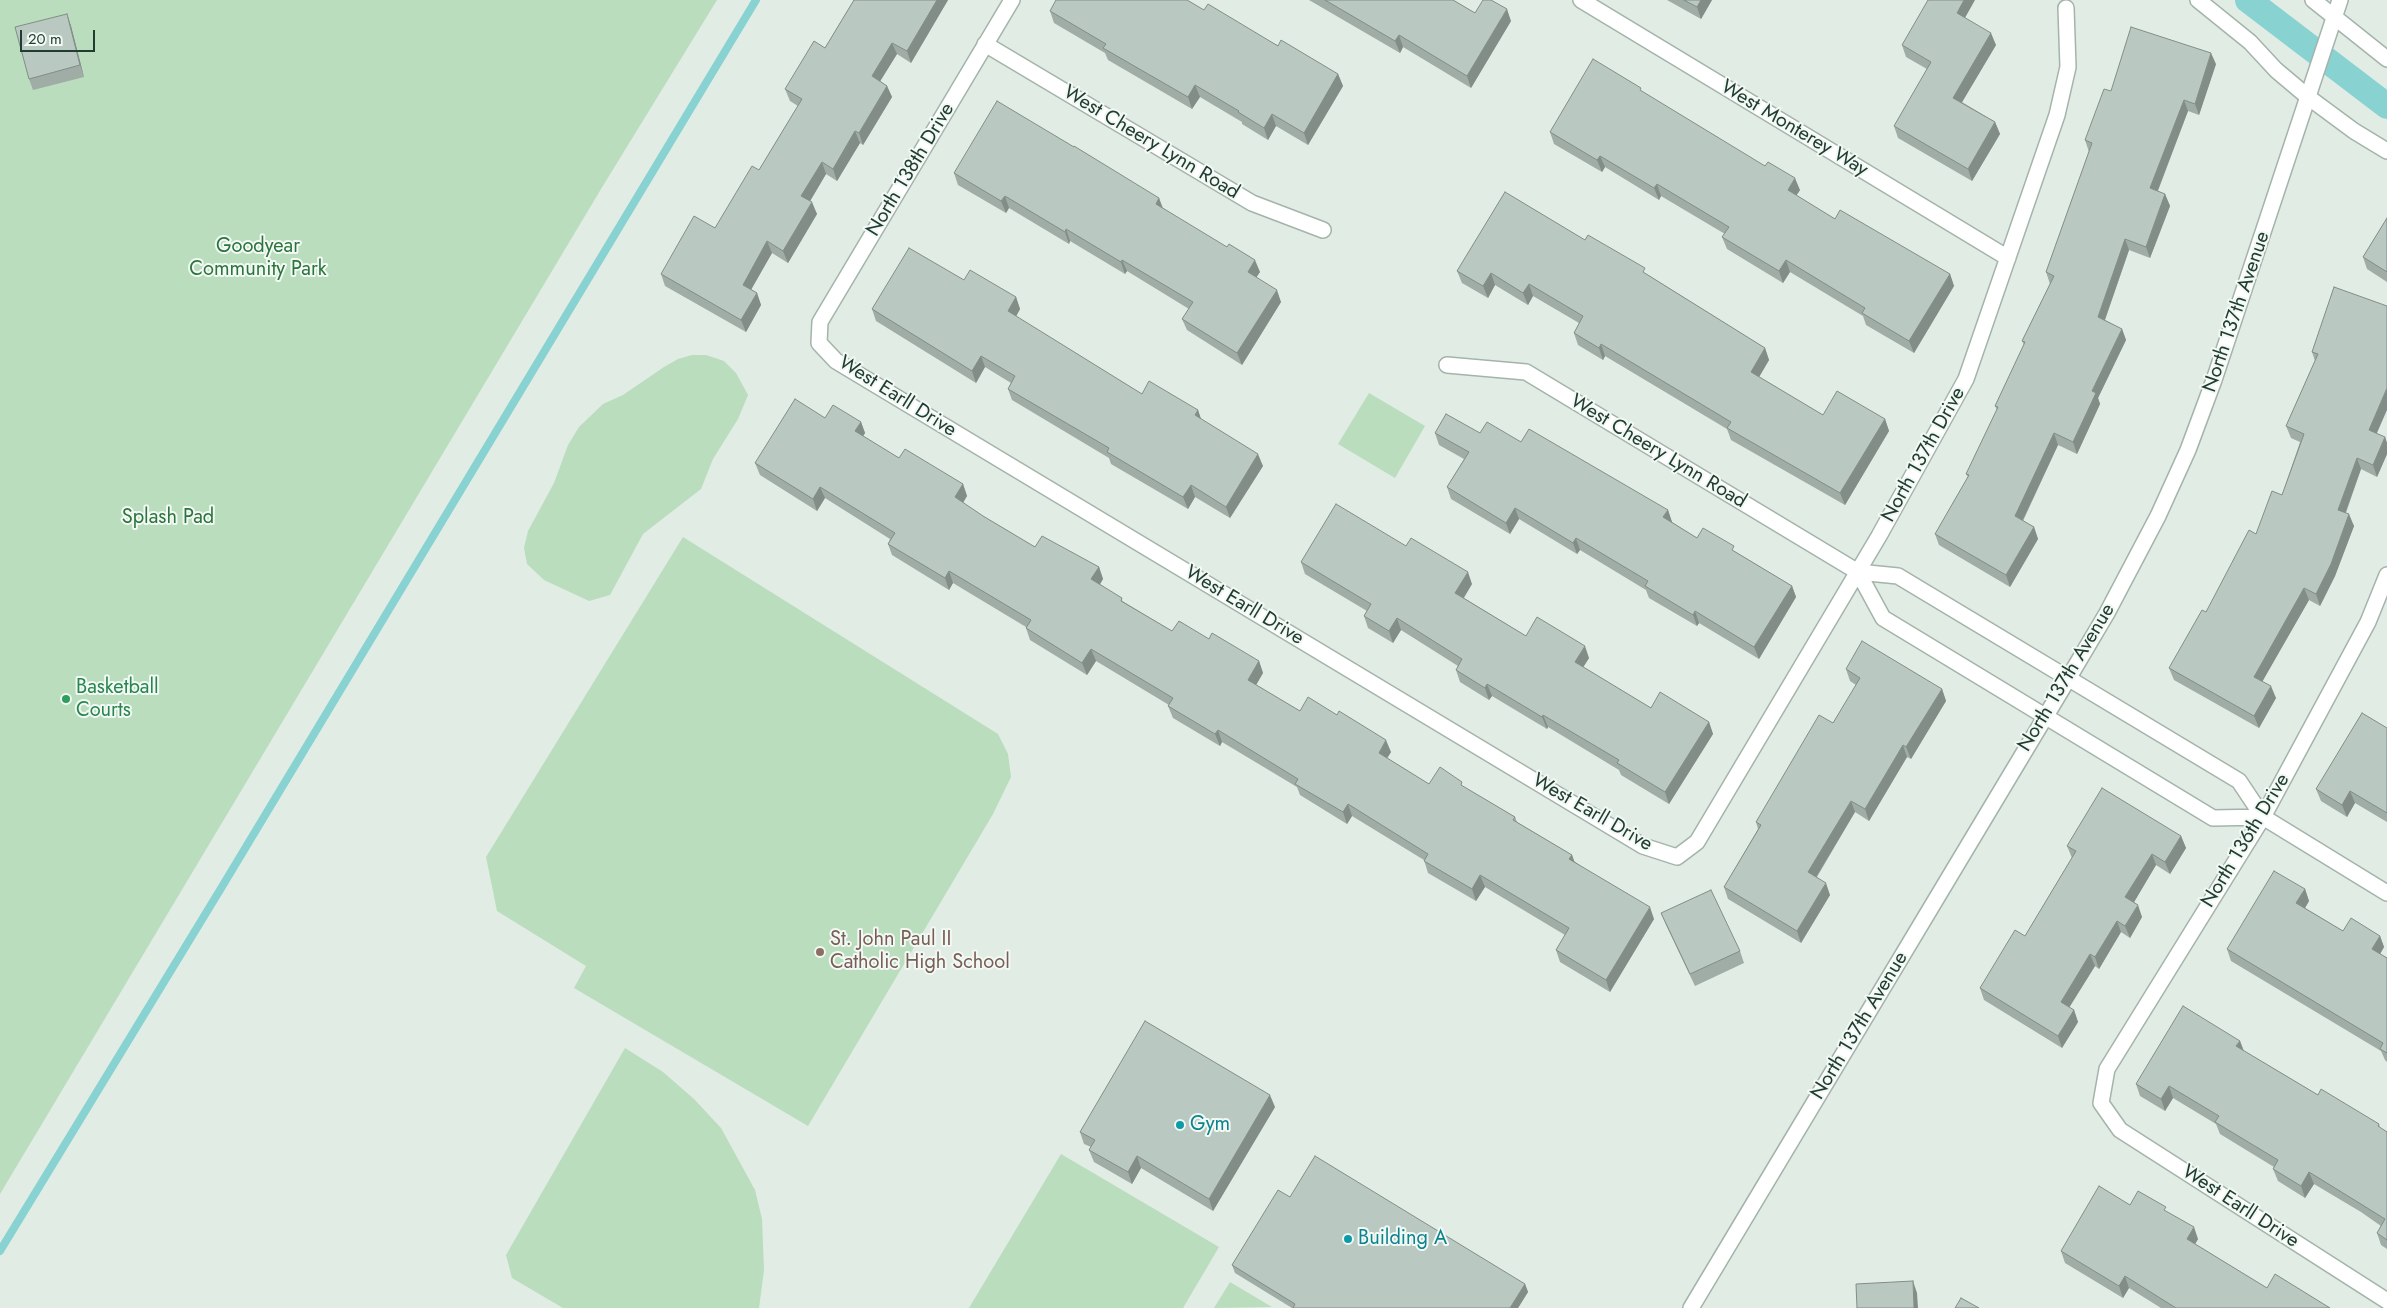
<!DOCTYPE html>
<html>
<head>
<meta charset="utf-8">
<style>
	body { margin:0 }
	#map { position:relative; width:2387px; height:1308px; overflow:hidden; background:#e1ece5; font-family:Jost,sans-serif }
	canvas { display:block }
	.scale { position:absolute; left:20px; top:30px; width:75px; height:22px; box-sizing:border-box; border:2px solid #213d31; border-top:0; padding-left:6px; font-size:15px; line-height:18px; white-space:nowrap; color:#213d31; -webkit-text-stroke:4px #f2f8f4; paint-order:stroke }
</style>
</head>
<body>
<div id="map">
<canvas width="2387" height="1308"></canvas>
<div class="scale">20 m</div>
</div>
<script>
const ctx = document.querySelector('canvas').getContext('2d');
ctx.lineJoin = 'round';
function fill(path, color) { ctx.fillStyle = color; ctx.fill(path, 'evenodd'); }
const toPath = rows => new Path2D(rows.map(r => 'M' + r).join(''));
function stroke(path, color, width, dash) { ctx.strokeStyle = color; ctx.lineWidth = width; ctx.lineCap = dash ? 'butt' : 'round'; ctx.setLineDash(dash || []); ctx.stroke(path); }
function write(font, color, halo, rows, align = 'center') {
  ctx.font = font + ' Jost,sans-serif'; ctx.lineWidth = 4; ctx.setLineDash([]); ctx.textBaseline = 'middle'; ctx.strokeStyle = halo; ctx.fillStyle = color; for (const [text, x, y, turn = 0] of rows) {
    ctx.save(); ctx.translate(x, y); ctx.rotate((+turn || 0) * Math.PI / 180); ctx.textAlign = isNaN(turn) ? turn : align; if (halo) ctx.strokeText(text, 0, 0); ctx.fillText(text, 0, 0); ctx.restore();
  }
}
const green = toPath([
	[0,0,717,0,601,189,0,1194],
	[692,355,706,355,724,361,736,373,748,395,738,419,713,459,701,489,643,534,610,595,589,601,544,580,527,564,524,548,528,531,554,483,568,445,579,427,603,404,623,395,664,367,678,359],
	[1369,393,1425,426,1395,478,1338,444],
	[683,537,998,734,1008,754,1011,777,993,814,808,1126,574,988,586,966,497,911,486,857],
	[625,1048,663,1072,694,1099,721,1128,755,1190,762,1219,764,1270,759,1308,563,1308,512,1278,506,1255],
	[1061,1154,1219,1247,1183,1308,969,1308],
	[1230,1282,1272,1307,1214,1308]
]);
const stream = toPath([
	[0,1251,220,890,756,0]
]);
const canal = toPath([
	[2248,0,2387,106]
]);
const service = toPath([
	[2198,0,2250,42,2276,70,2308,97,2354,131,2387,151],
	[2313,0,2387,59]
]);
const minor = toPath([
	[1012,0,820,322,819,343,836,361,1643,846,1677,857,1697,842,1879,536,1966,379,2057,115,2068,67,2066,8],
	[1581,0,2008,258],
	[985,44,1252,203,1323,230],
	[1447,365,1526,372,1858,572,1898,576,2239,781,2263,817,2387,893],
	[1858,572,1883,618,2213,818,2263,817],
	[2387,575,2368,622,2263,817,2107,1069,2101,1103,2120,1130,2387,1301]
]);
const tertiary = toPath([
	[1691,1308,2068,679,2107,613,2158,516,2188,450,2214,380,2340,0]
]);
const wall = toPath([
	[854,0,948,0,911,63,897,54,880,81,887,86,892,97,863,145,860,143,837,181,826,174,810,201,817,214,788,263,772,253,751,289,757,293,761,305,746,332,665,286,661,274,715,228,759,170,798,106,790,101,785,89,825,48],
	[1309,0,1453,0,1475,13,1511,21,1471,88,1403,47,1400,53],
	[1667,0,1712,0,1701,19],
	[1204,10,1338,74,1343,86,1308,145,1276,126,1268,140,1242,124,1242,122,1200,97,1192,109,1108,60,1105,53,1054,23,1050,11],
	[67,14,71,26,84,77,33,90,29,79],
	[1965,18,1996,45,1962,102,1995,122,2000,134,1972,181,1898,138,1894,126,1927,69,1906,57,1902,45],
	[2216,64,2199,115,2188,111,2158,191,2165,194,2170,206,2150,258,2129,250,2105,320,2122,329,2126,340,2098,398,2100,404,2077,454,2058,445,2023,521,2034,527,2038,539,2010,587,1939,545,1935,534,1968,477,1966,474,1997,410,1995,406,2024,345,2022,341,2050,284,2046,272,2089,152,2085,140,2111,91],
	[1642,92,1800,190,1796,196,1835,219,1950,274,1954,286,1914,353,1866,325,1863,316,1790,272,1783,283,1727,249,1722,237,1725,234,1661,196,1659,200,1605,167,1602,172,1554,144,1550,132],
	[954,173,1159,198,1163,208,1260,272,1256,277,1281,302,1242,365,1187,330,1182,319,1189,309,1127,271,1125,274,1070,241,1069,244,1009,208,1006,213,958,185],
	[2387,218,2387,282,2367,269,2363,257],
	[1585,240,1648,275,1765,348,1769,360,1759,377,1823,415,1885,419,1889,431,1845,505,1731,440,1727,429,1605,356,1603,360,1578,345,1574,333,1579,323,1533,296,1528,305,1495,285,1488,298,1462,283,1457,271],
	[964,280,1016,297,1020,309,1016,317,1142,394,1198,410,1201,419,1263,466,1230,518,1195,497,1188,509,1111,464,1109,458,1012,400,1008,389,1011,383,985,367,976,383,876,321,872,309],
	[2334,287,2377,434,2385,437,2387,443,2387,454,2377,477,2361,469,2346,513,2354,526,2335,576,2320,606,2309,600,2262,682,2276,698,2259,728,2174,680,2169,668,2282,495,2300,442,2291,438,2286,426,2315,361,2312,352],
	[825,418,861,422,865,433,863,436,899,458,963,484,967,496,963,503,983,516,1035,547,1099,567,1103,579,1100,584,1124,602,1172,631,1209,639,1259,661,1263,673,1256,685,1300,711,1391,752,1387,758,1429,784,1464,787,1515,817,1517,822,1572,855,1574,861,1654,919,1610,992,1560,962,1556,950,1565,935,1485,887,1476,901,1428,873,1424,860,1352,816,1347,824,1300,795,1297,787,1222,742,1220,746,1173,718,1168,706,1169,705,1096,661,1087,675,1030,640,1026,628,1026,627,953,583,949,590,892,555,888,544,890,539,825,498,817,511,760,475,755,463],
	[1435,433,1480,433,1521,442,1668,510,1672,522,1697,538,1736,552,1792,586,1796,597,1759,659,1699,623,1697,626,1649,598,1646,590,1580,550,1577,554,1519,519,1510,534,1451,499,1447,487,1464,459,1439,445],
	[1406,546,1472,584,1464,598,1526,636,1589,658,1583,667,1651,708,1709,722,1713,734,1669,804,1621,775,1619,770,1548,727,1547,729,1492,696,1489,700,1460,682,1456,670,1458,666,1401,630,1393,643,1368,628,1364,616,1367,611,1305,574,1301,562],
	[1846,669,1942,689,1946,701,1911,759,1907,757,1869,821,1855,812,1817,877,1830,895,1801,943,1728,899,1724,887,1758,829,1756,822,1833,723,1856,685,1850,681],
	[2387,728,2387,822,2355,803,2347,817,2321,801,2316,789],
	[2181,836,2186,848,2170,874,2156,865,2134,902,2142,917,2130,938,2121,932,2099,969,2095,966,2069,1008,2074,1010,2078,1022,2062,1048,1984,1000,1980,988,2025,936,2072,858,2067,846],
	[2305,889,2309,901,2305,908,2343,931,2380,936,2384,947,2380,954,2387,958,2387,1062,2385,1060,2381,1051,2231,961,2227,949],
	[1661,913,1740,951,1744,963,1695,986,1666,925],
	[2240,1041,2244,1051,2318,1095,2379,1124,2380,1128,2387,1132,2387,1249,2381,1245,2377,1233,2381,1226,2361,1212,2314,1184,2305,1198,2278,1181,2273,1169,2274,1167,2220,1134,2216,1124,2173,1098,2165,1111,2140,1096,2136,1084],
	[1275,1107,1213,1211,1141,1168,1132,1184,1094,1162,1089,1150,1091,1147,1084,1144,1080,1132],
	[1290,1197,1525,1284,1528,1292,1518,1308,1292,1308,1235,1273,1232,1265],
	[2130,1205,2167,1212,2198,1239,2195,1244,2267,1288,2330,1308,2161,1308,2129,1288,2123,1298,2065,1263,2061,1251]
]);
const shadedWall = toPath([
	[937,0,948,0,911,63,907,51],
	[1701,0,1712,0,1701,19,1697,7],
	[1964,0,1975,0,1961,25,1957,13],
	[1507,9,1511,21,1471,88,1467,76],
	[67,14,71,26,84,77,80,65],
	[1991,33,1996,45,1958,109,1953,98],
	[1399,35,1403,47,1400,53,1395,41],
	[892,43,897,54,876,88,872,76],
	[2211,53,2216,64,2199,115,2195,104],
	[1338,74,1343,86,1308,145,1304,133],
	[1195,85,1200,97,1192,109,1188,97],
	[887,86,892,97,863,145,859,133],
	[2184,100,2188,111,2154,200,2150,188],
	[1272,114,1276,126,1268,140,1264,128],
	[1995,122,2000,134,1972,181,1968,169],
	[855,131,860,143,837,181,833,169],
	[1600,156,1605,167,1602,172,1597,160],
	[822,162,826,174,806,208,801,196],
	[1795,178,1800,190,1792,202,1788,190],
	[1657,184,1661,196,1659,200,1654,188],
	[2165,194,2170,206,2150,258,2146,247],
	[1005,196,1009,208,1006,213,1001,201],
	[1159,198,1163,210,1156,204],
	[812,202,817,214,788,263,783,251],
	[1066,229,1070,241,1069,244,1065,232],
	[2125,239,2129,250,2102,328,2098,317],
	[767,241,772,253,747,297,743,285],
	[1122,260,1127,271,1125,274,1121,262],
	[1255,260,1260,272,1252,284,1248,272],
	[1786,260,1790,272,1783,283,1779,271],
	[1491,273,1495,285,1488,298,1483,286],
	[1950,274,1954,286,1914,353,1909,341],
	[1529,284,1533,296,1528,305,1523,293],
	[1277,290,1281,302,1242,365,1237,353],
	[757,293,761,305,746,332,741,320],
	[1016,297,1020,309,1012,323,1008,311],
	[2122,329,2126,340,2098,398,2100,404,2077,454,2073,442,2092,391],
	[1601,344,1605,356,1603,360,1599,348],
	[1765,348,1769,360,1755,384,1751,372],
	[981,356,985,367,976,383,972,371],
	[2387,388,2387,410,2373,442,2369,430],
	[1198,410,1202,422,1195,415],
	[1885,419,1889,431,1845,505,1840,493],
	[861,422,865,433,859,443,855,431],
	[2054,433,2058,445,2019,528,2015,516],
	[2385,437,2387,443,2387,454,2377,477,2373,465],
	[1258,454,1263,466,1230,518,1226,507],
	[2357,458,2361,469,2342,522,2338,510],
	[963,484,967,496,959,509,955,497],
	[1191,485,1195,497,1188,509,1183,497],
	[820,487,825,498,817,511,813,499],
	[1515,508,1519,519,1510,534,1506,523],
	[1668,510,1672,522,1668,529,1663,517],
	[2349,514,2354,526,2335,576,2320,606,2316,594],
	[2034,527,2038,539,2010,587,2006,575],
	[1576,538,1580,550,1577,554,1573,543],
	[1099,567,1103,579,1096,591,1091,579],
	[949,571,953,583,949,590,945,578],
	[1468,572,1472,584,1459,605,1455,593],
	[1792,586,1796,597,1759,659,1754,647],
	[2304,588,2309,600,2258,689,2254,677],
	[1695,611,1699,623,1697,626,1693,615],
	[1397,618,1401,630,1393,643,1389,631],
	[1585,646,1589,658,1579,674,1575,662],
	[1091,649,1096,661,1087,675,1082,663],
	[1259,661,1263,673,1252,692,1248,680],
	[1487,684,1492,696,1489,700,1485,688],
	[2271,686,2276,698,2259,728,2254,716],
	[1942,689,1946,701,1911,759,1906,747],
	[1543,715,1548,727,1547,729,1542,717],
	[1709,722,1713,734,1669,804,1665,792],
	[1218,730,1222,742,1220,746,1215,734],
	[1386,740,1391,752,1383,765,1379,753],
	[1903,745,1907,757,1869,821,1865,809],
	[2350,791,2355,803,2347,817,2342,805],
	[1851,801,1855,812,1812,884,1808,872],
	[1348,804,1352,816,1347,824,1343,812],
	[2181,836,2186,848,2170,874,2165,862],
	[2152,854,2156,865,2130,909,2125,897],
	[1572,855,1576,866,1569,859],
	[1480,875,1485,887,1476,901,1472,889],
	[1826,883,1830,895,1801,943,1797,931],
	[2305,889,2309,901,2301,915,2296,903],
	[2138,905,2142,917,2130,938,2125,926],
	[1650,907,1654,919,1610,992,1606,980],
	[2117,921,2121,932,2099,969,2095,957],
	[2380,936,2384,947,2376,961,2372,949],
	[2090,954,2095,966,2065,1014,2061,1002],
	[2074,1010,2078,1022,2062,1048,2058,1036],
	[2240,1041,2244,1052,2236,1046],
	[2169,1086,2173,1098,2165,1111,2161,1099],
	[1270,1095,1275,1107,1213,1211,1209,1199],
	[1137,1156,1141,1168,1132,1184,1128,1172],
	[2309,1172,2314,1184,2305,1198,2301,1186],
	[2194,1227,2198,1239,2191,1251,2187,1239],
	[2125,1276,2129,1288,2123,1298,2119,1286],
	[1913,1281,1917,1293,1918,1308,1914,1308],
	[1525,1284,1528,1292,1518,1308,1510,1308]
]);
const building = toPath([
	[854,0,937,0,907,51,892,43,872,76,887,86,859,133,855,131,833,169,822,162,801,196,812,202,783,251,767,241,743,285,757,293,741,320,661,274,694,216,715,228,752,166,759,170,802,99,785,89,814,41,825,48,854,0],
	[1056,0,1187,0,1204,10,1208,4,1278,46,1281,40,1338,74,1304,133,1272,114,1264,128,1238,112,1239,111,1195,85,1188,97,1103,48,1106,44,1050,11,1056,0],
	[1325,0,1453,0,1475,13,1483,0,1491,0,1507,9,1467,76,1399,35,1395,41,1325,0],
	[1684,0,1701,0,1697,7,1684,0],
	[1928,0,1964,0,1957,13,1991,33,1953,98,1995,122,1968,169,1894,126,1931,62,1902,45,1928,0],
	[67,14,80,65,29,79,15,27,67,14],
	[2131,27,2211,53,2195,104,2184,100,2150,188,2165,194,2146,247,2125,239,2098,317,2122,329,2092,391,2096,393,2073,442,2054,433,2015,516,2034,527,2006,575,1935,534,1969,475,1966,474,1998,407,1995,406,2025,342,2022,341,2054,276,2046,272,2092,143,2085,140,2104,89,2111,91,2131,27],
	[1593,59,1641,88,1640,90,1765,166,1768,162,1795,178,1788,190,1835,219,1840,210,1950,274,1909,341,1862,313,1865,308,1786,260,1779,271,1722,237,1729,227,1657,184,1654,188,1600,156,1597,160,1550,132,1593,59],
	[997,101,1074,147,1074,146,1159,198,1156,204,1227,247,1229,244,1255,260,1248,272,1277,290,1237,353,1182,319,1193,302,1122,260,1121,262,1066,229,1065,232,1005,196,1001,201,954,173,997,101],
	[1505,192,1585,240,1588,235,1645,268,1643,272,1765,348,1751,372,1823,415,1837,391,1885,419,1840,493,1727,428,1731,422,1601,344,1599,348,1574,333,1583,316,1529,284,1523,293,1491,273,1483,286,1457,271,1505,192],
	[2387,218,2387,272,2363,257,2387,218],
	[909,248,964,280,970,270,1016,297,1008,311,1142,394,1149,381,1198,410,1195,415,1258,454,1226,507,1191,485,1183,497,1107,452,1109,448,1008,389,1015,376,981,356,972,371,872,309,909,248],
	[2334,287,2387,306,2387,388,2369,430,2385,437,2373,465,2357,458,2338,510,2349,514,2331,564,2316,594,2304,588,2254,677,2271,686,2254,716,2169,668,2202,610,2206,612,2249,530,2256,534,2272,491,2282,495,2304,434,2286,426,2318,354,2312,352,2334,287],
	[795,399,825,418,833,405,861,422,855,431,899,458,905,449,963,484,955,497,983,516,1035,547,1042,536,1099,567,1091,579,1122,598,1121,601,1172,631,1179,621,1209,639,1212,633,1259,661,1248,680,1300,711,1308,697,1337,715,1339,711,1386,740,1379,753,1429,784,1440,767,1462,782,1461,785,1515,817,1513,820,1572,855,1569,859,1650,907,1606,980,1556,950,1569,928,1480,875,1472,889,1424,861,1428,854,1348,804,1343,812,1295,784,1298,779,1218,730,1215,734,1168,706,1173,698,1091,649,1082,663,1026,628,1031,620,949,571,945,578,888,544,895,533,820,487,813,499,755,463,795,399],
	[1446,414,1480,433,1487,422,1521,442,1529,429,1668,510,1663,517,1697,538,1703,528,1734,546,1732,550,1792,586,1754,647,1695,611,1693,615,1645,586,1648,581,1576,538,1573,543,1515,508,1506,523,1447,487,1469,452,1435,433,1446,414],
	[1336,504,1406,546,1411,538,1468,572,1455,593,1526,636,1537,617,1585,646,1575,662,1651,708,1660,692,1709,722,1665,792,1617,763,1619,760,1543,715,1542,717,1487,684,1485,688,1456,670,1462,659,1397,618,1389,631,1364,616,1371,604,1301,562,1336,504],
	[1862,641,1942,689,1906,747,1903,745,1865,809,1851,801,1808,872,1826,883,1797,931,1724,887,1761,825,1756,822,1819,715,1833,723,1860,678,1846,669,1862,641],
	[2362,713,2387,728,2387,813,2350,791,2342,805,2316,789,2362,713],
	[2102,788,2181,836,2165,862,2152,854,2125,897,2138,905,2125,926,2117,921,2095,957,2090,954,2061,1002,2074,1010,2058,1036,1980,988,2015,930,2025,936,2076,851,2067,846,2102,788],
	[2274,871,2305,889,2296,903,2343,931,2351,918,2380,936,2372,949,2387,958,2387,1053,2380,1049,2383,1043,2227,949,2274,871],
	[1711,890,1740,951,1690,974,1661,913,1711,890],
	[2183,1006,2240,1041,2236,1046,2318,1095,2321,1089,2379,1124,2378,1126,2387,1132,2387,1240,2377,1233,2385,1219,2356,1201,2309,1172,2301,1186,2273,1169,2278,1160,2215,1122,2219,1116,2169,1086,2161,1099,2136,1084,2183,1006],
	[1145,1021,1270,1095,1209,1199,1137,1156,1128,1172,1089,1150,1095,1140,1080,1132,1145,1021],
	[1315,1156,1525,1284,1510,1308,1293,1308,1295,1304,1232,1265,1278,1190,1290,1197,1315,1156],
	[2099,1186,2130,1205,2138,1191,2166,1207,2164,1210,2194,1227,2187,1239,2267,1288,2275,1274,2330,1308,2176,1308,2125,1276,2119,1286,2061,1251,2099,1186],
	[1913,1281,1914,1308,1857,1308,1856,1284,1913,1281],
	[1961,1298,1979,1308,1955,1308,1961,1298]
]);
const markers = [
	[66,699,5,"#2e9e5b"],
	[820,952,5,"#8d6e63"],
	[1180,1125,5,"#0f9aa8"],
	[1348,1239,5,"#0f9aa8"]
];
const streetNames = [
	["West Monterey Way",1794,129,31],
	["West Cheery Lynn Road",1151,143,31],
	["North 138th Drive",911,170,-59],
	["North 137th Avenue",2237,312,-71],
	["West Earll Drive",897,397,32],
	["West Cheery Lynn Road",1658,452,31],
	["North 137th Drive",1924,455,-61],
	["West Earll Drive",1244,606,31],
	["North 137th Avenue",2067,678,-59],
	["West Earll Drive",1592,813,30],
	["North 136th Drive",2246,841,-59],
	["North 137th Avenue",1860,1026,-59],
	["West Earll Drive",2240,1207,33]
];
const parkNames = [
	["Goodyear",258,247],
	["Community Park",258,270],
	["Splash Pad",168,518]
];
const leisureNames = [
	["Basketball",76,688],
	["Courts",76,711]
];
const educationNames = [
	["St. John Paul II",830,940],
	["Catholic High School",830,963]
];
const cultureNames = [
	["Gym",1190,1125],
	["Building A",1358,1239]
];
fill(green, '#b9ddbd');
stroke(stream, '#88d2d1', 8);
stroke(canal, '#88d2d1', 26);
stroke(service, '#a4b4ab', 18);
stroke(minor, '#a4b4ab', 18);
stroke(tertiary, '#a4b4ab', 18);
stroke(service, '#fff', 15);
stroke(minor, '#fff', 15);
stroke(tertiary, '#fff', 15);
fill(wall, '#9fada6');
fill(shadedWall, '#828d87');
fill(building, '#b9c9c1');
stroke(building, '#828d87', 1);
for (const [x, y, r, color] of markers) { const dot = new Path2D(); dot.arc(x, y, r, 0, 2 * Math.PI); ctx.fillStyle = color; ctx.fill(dot); stroke(dot, '#f2f8f4', 2); }
write('20px', '#213d31', '#f2f8f4', streetNames);
write('20px', '#2b743b', '#f2f8f4', parkNames);
write('20px', '#27864d', '#f2f8f4', leisureNames, 'left');
write('20px', '#785e54', '#f2f8f4', educationNames, 'left');
write('20px', '#0d838f', '#f2f8f4', cultureNames, 'left');
</script>
</body>
</html>
